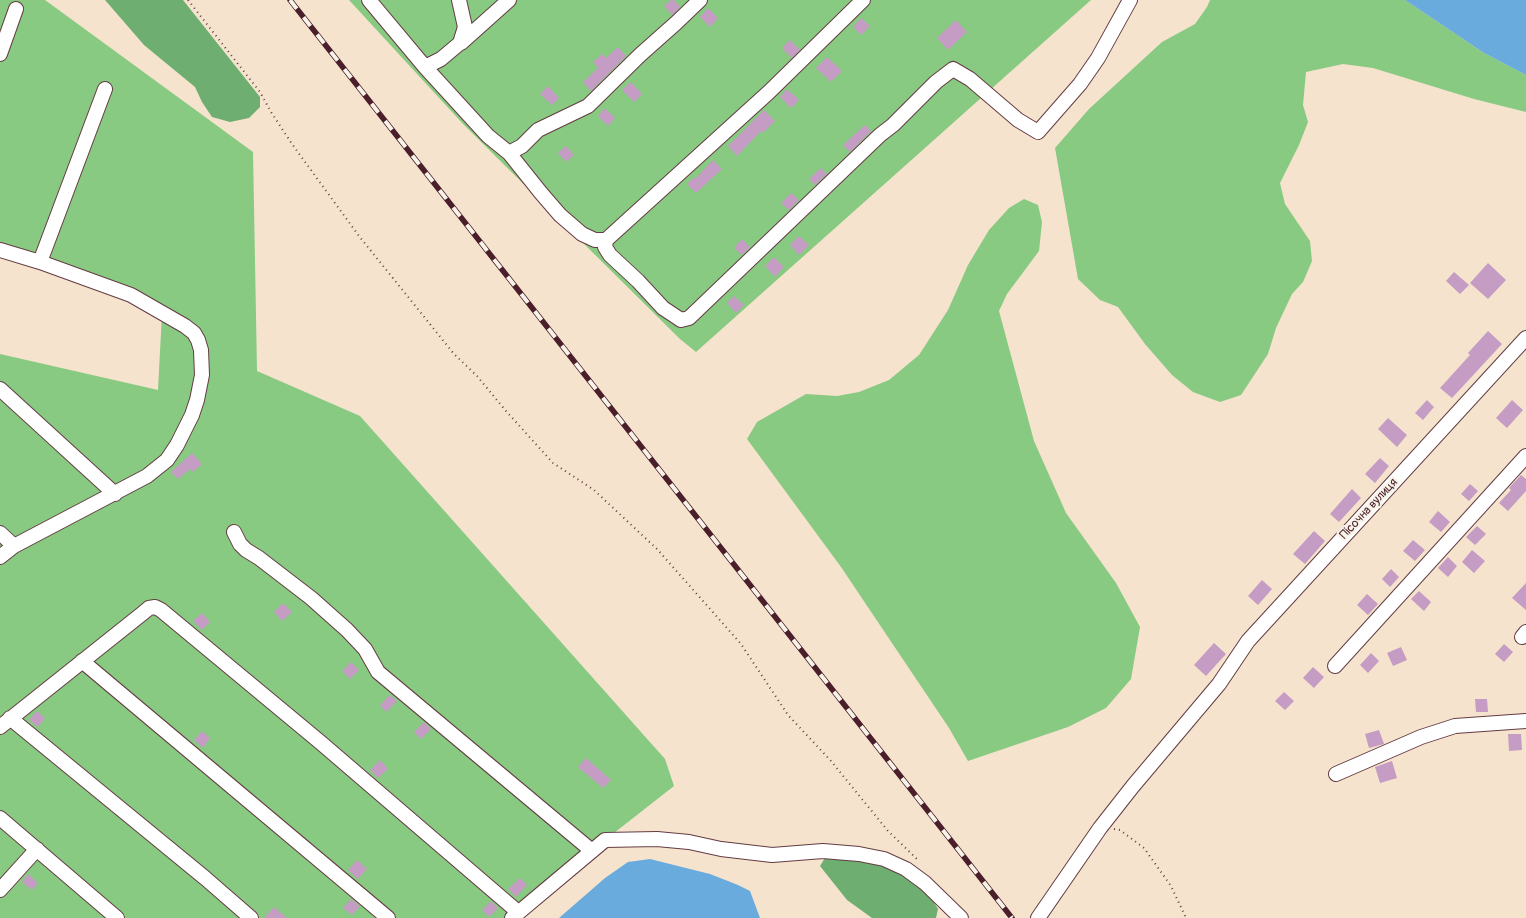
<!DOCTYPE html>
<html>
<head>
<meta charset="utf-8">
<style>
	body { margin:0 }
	canvas { display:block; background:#f5e3cd }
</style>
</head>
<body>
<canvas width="1526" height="918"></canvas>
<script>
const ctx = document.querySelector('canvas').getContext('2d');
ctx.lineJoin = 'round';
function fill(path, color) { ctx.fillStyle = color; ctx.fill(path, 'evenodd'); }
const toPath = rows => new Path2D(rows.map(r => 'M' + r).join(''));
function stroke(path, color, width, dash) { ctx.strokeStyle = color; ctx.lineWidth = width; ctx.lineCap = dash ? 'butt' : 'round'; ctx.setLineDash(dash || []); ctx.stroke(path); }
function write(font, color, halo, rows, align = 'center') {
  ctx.font = font + ' Pangolin,sans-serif'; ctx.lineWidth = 4.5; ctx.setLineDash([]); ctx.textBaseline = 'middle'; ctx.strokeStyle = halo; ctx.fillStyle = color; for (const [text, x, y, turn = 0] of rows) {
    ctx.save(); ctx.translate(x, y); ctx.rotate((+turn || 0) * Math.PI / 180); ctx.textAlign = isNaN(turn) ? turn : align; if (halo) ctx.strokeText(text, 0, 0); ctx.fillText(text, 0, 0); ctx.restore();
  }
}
const green = toPath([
	[0,0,45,0,253,152,257,371,360,416,665,759,674,786,605,840,511,918,0,918,0,354,158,390,162,313,0,250],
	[349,0,1091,0,696,352,680,339,464,125],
	[1210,0,1405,0,1484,53,1526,75,1526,112,1474,99,1373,68,1343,64,1306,72,1303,105,1308,122,1299,145,1280,183,1285,204,1310,241,1312,261,1303,282,1292,294,1276,328,1268,354,1241,395,1220,402,1193,392,1172,375,1145,344,1118,307,1100,300,1078,279,1055,148,1089,109,1162,42,1195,24,1207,7],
	[1024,199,1038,205,1042,222,1039,251,1007,294,999,311,1034,441,1066,513,1116,583,1140,627,1131,679,1106,708,1068,727,968,761,949,728,841,567,747,439,757,422,806,394,837,396,859,392,889,380,919,355,948,310,968,265,989,230,1009,208]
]);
const forest = toPath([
	[105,0,183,0,260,97,260,107,249,118,230,122,212,117,202,102,195,87,144,45],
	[839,856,883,863,905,875,930,896,938,909,936,918,872,918,847,900,820,866,825,858]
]);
const water = toPath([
	[1405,0,1526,0,1526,75,1484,53],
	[650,859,710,874,738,885,750,891,760,918,559,918,605,878,628,862]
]);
const building = toPath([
	[671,0,674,0,680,7,672,15,664,6],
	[708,8,718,18,710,27,700,17],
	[861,18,870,26,861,35,853,27],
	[956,20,967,32,948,50,937,38],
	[790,40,800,50,792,58,782,48],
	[618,47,626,56,591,91,583,82,598,68,593,62,602,54,606,58],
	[827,57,842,71,831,82,816,68],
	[631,82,642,94,634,102,622,90],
	[548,86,559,98,552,105,540,94],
	[787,89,799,100,791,108,780,97],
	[605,108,615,118,608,126,598,116],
	[764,110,775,121,763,133,761,131,737,156,728,146],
	[865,125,871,131,850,152,843,145],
	[566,146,574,155,566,162,558,153],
	[713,160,722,169,696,193,687,184,694,177,695,179],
	[821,168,827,174,815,185,809,179],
	[791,193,799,200,789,210,781,203],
	[799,236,809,245,799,255,790,245],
	[742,239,750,247,742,255,734,248],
	[774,257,784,267,775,277,765,266],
	[1488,263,1506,280,1488,299,1470,283],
	[1454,272,1469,285,1460,294,1446,281],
	[734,296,744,305,736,313,727,303],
	[1488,331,1502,344,1452,398,1440,388,1470,355,1468,353],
	[1427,400,1434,407,1423,420,1415,413],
	[1512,400,1523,410,1507,428,1496,418],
	[1388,418,1407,435,1397,447,1378,429],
	[192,453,202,464,193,472,190,469,178,479,171,472],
	[1380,458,1389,466,1375,483,1365,474],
	[1521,475,1526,479,1526,491,1508,511,1499,503,1511,490,1509,488],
	[1470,484,1478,491,1469,501,1461,494],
	[1352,489,1361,498,1339,522,1330,514],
	[1438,511,1450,522,1441,532,1429,522],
	[1477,526,1486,534,1475,545,1466,537],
	[1314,531,1325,541,1305,564,1293,554],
	[1413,540,1425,550,1415,561,1403,551],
	[1472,550,1485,561,1474,573,1462,562],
	[1448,557,1457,566,1448,577,1438,568],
	[1391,569,1399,577,1390,587,1382,579],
	[1262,580,1272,589,1258,605,1248,596],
	[1526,583,1526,610,1512,598],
	[1419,591,1431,602,1424,611,1411,599],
	[1367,594,1378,604,1368,615,1357,605],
	[283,603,292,612,282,621,274,612],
	[202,613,210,622,202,630,193,621],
	[1214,643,1226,654,1206,676,1194,665],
	[1504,644,1513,652,1504,662,1495,654],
	[1401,647,1407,660,1393,666,1387,653],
	[1371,653,1379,661,1368,673,1360,665],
	[351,662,359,670,350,679,342,671],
	[1313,667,1324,677,1314,688,1303,678],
	[1284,692,1294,701,1285,710,1275,701],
	[390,695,397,701,386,712,380,705],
	[1475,699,1487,699,1488,712,1476,712],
	[37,711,45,718,38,727,29,720],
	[424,722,431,729,421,739,414,732],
	[1379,730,1384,744,1369,748,1365,734],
	[202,731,210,738,203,748,194,740],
	[1508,734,1521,734,1522,750,1509,751],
	[586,758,611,780,603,788,578,767],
	[380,760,388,769,378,778,370,770],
	[1392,761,1397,778,1380,783,1375,767],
	[357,860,367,869,358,879,348,870],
	[28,874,38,883,32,890,22,882],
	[520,878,527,885,516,897,508,889],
	[351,899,360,906,352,915,343,908],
	[491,901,498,908,489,917,482,910],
	[274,907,287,918,264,918]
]);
const path = toPath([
	[188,0,260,92,271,112,292,144,359,236,454,354,477,376,506,411,553,463,594,490,657,549,741,644,788,715,831,761,888,831,919,861],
	[1114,829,1120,830,1144,848,1171,886,1186,918]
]);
const minor = toPath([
	[369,0,425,67,441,59,460,43,465,27,459,0],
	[461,43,509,0],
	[0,54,16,9],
	[425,67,488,136,509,153,522,146,538,130,588,106,640,55,676,23,700,0],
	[509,153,541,193,560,215,582,234,595,240,606,240,769,92,863,0],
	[606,240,605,247,610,255,638,281,663,308,681,320,689,318,880,135,893,125,936,82,953,69,970,79,1018,120,1038,132,1080,84,1098,58,1130,0],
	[0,250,40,262,131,295,185,326,194,333,198,340,201,350,202,375,197,400,192,415,177,445,167,460,147,476,14,546,0,557],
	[40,262,105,89],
	[0,389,115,494],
	[234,532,240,544,246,550,259,558,311,598,347,630,365,649,378,672,592,851],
	[0,533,14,546],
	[1522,637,1526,632],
	[82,661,388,918],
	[1335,666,1526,456],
	[10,718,205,878,251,918],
	[0,727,143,613,149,608,155,607,161,610,320,742,518,912],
	[1336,774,1421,737,1455,726,1526,721],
	[0,818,117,918],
	[0,890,37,849],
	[512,918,605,840,657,839,689,842,721,849,772,855,823,851,859,854,884,859,906,869,925,883,961,918],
	[1038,918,1100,828,1133,786,1219,684,1248,641,1526,338]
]);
const rail = toPath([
	[290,0,1012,918]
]);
const streetNames = [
	["Пісочна вулиця",1369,509,-47]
];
fill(green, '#88ca82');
fill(forest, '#6eae70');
fill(water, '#69abdd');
fill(building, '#c49cc4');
stroke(minor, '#643c43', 16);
stroke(path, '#643c43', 2, [1, 4]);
stroke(minor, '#fff', 14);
stroke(rail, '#4a1f2b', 5.5);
stroke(rail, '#f7f3e8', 4, [11]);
write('12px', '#4a1f2b', '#f7f3e8', streetNames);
</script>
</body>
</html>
